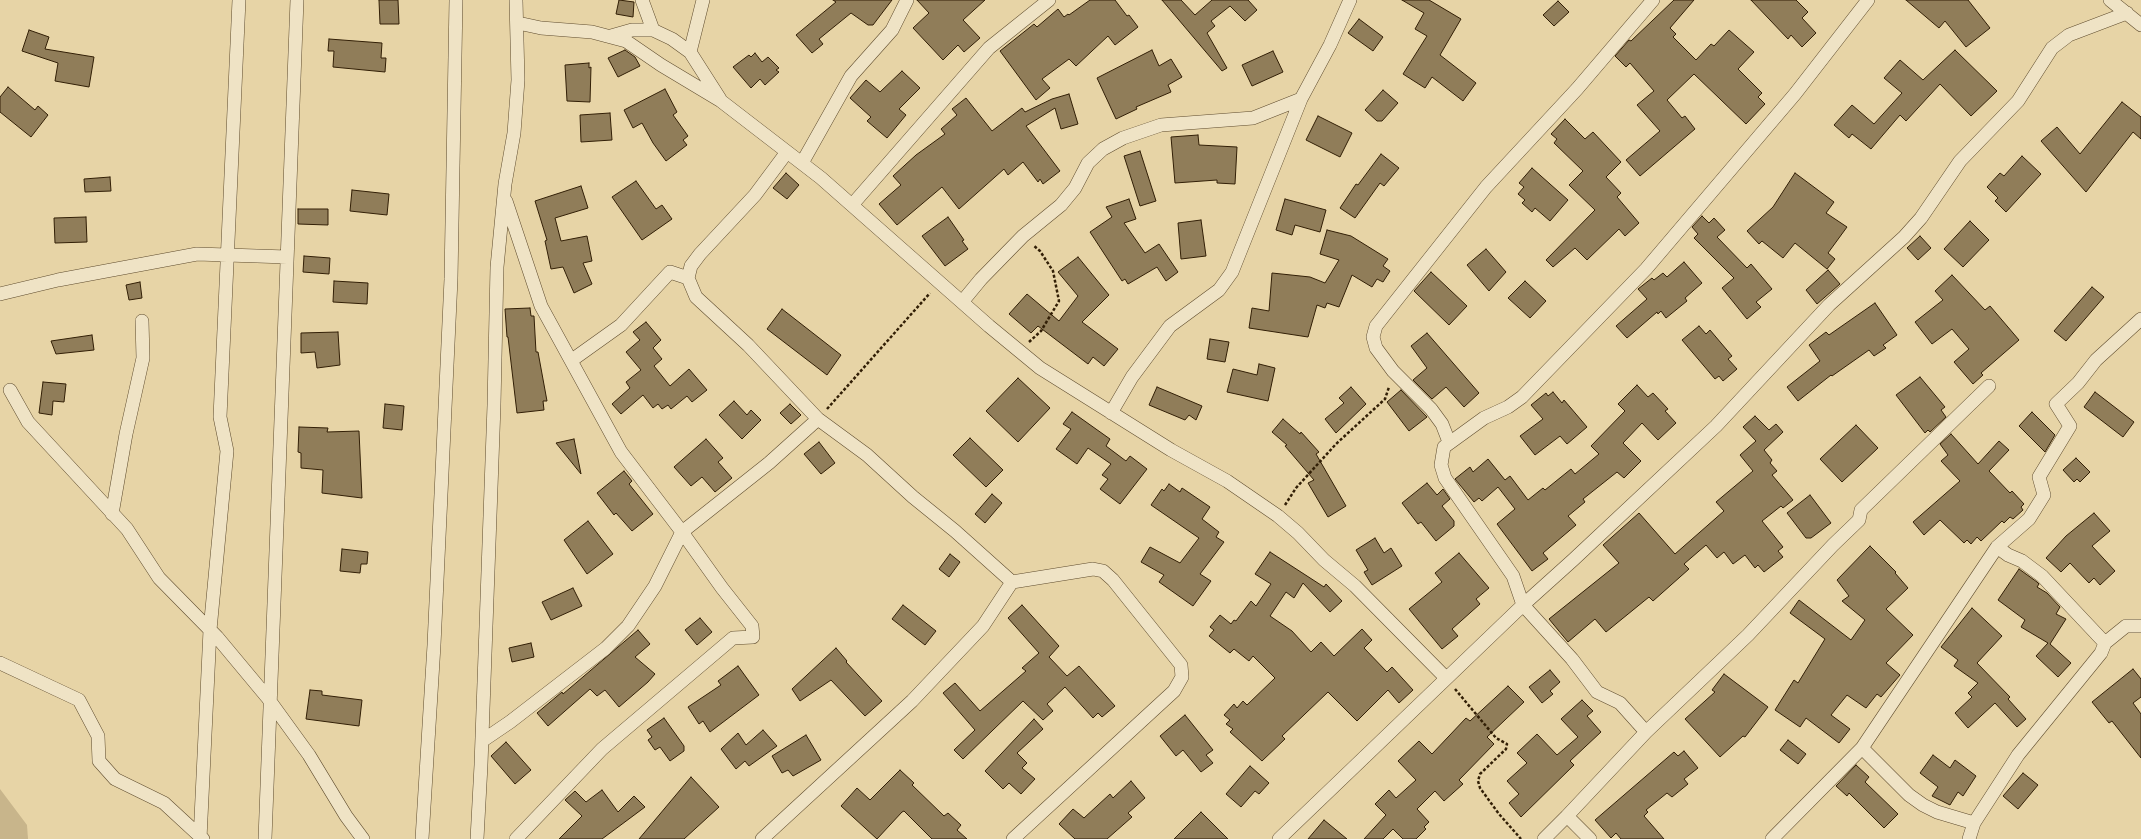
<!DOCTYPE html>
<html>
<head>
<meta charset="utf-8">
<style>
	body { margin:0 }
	canvas { display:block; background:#e7d4a6 }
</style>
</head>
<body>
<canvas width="2141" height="839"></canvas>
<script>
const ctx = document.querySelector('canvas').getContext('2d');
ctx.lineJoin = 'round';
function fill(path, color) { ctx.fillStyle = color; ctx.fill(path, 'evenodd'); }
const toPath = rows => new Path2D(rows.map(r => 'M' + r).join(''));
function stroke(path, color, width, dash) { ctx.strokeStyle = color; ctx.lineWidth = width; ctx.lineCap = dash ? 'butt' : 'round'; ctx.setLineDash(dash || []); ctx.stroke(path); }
const green = toPath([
	[0,789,27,825,28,839,0,839]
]);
const building = toPath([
	[379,0,398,0,399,24,380,24,379,0],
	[619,0,634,2,633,17,616,14,619,0],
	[833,0,892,0,873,25,868,25,851,13,819,39,823,44,812,53,796,35,836,2,833,0],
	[917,0,985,0,963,20,980,38,964,52,958,45,943,60,913,28,929,13,917,0],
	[1090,0,1115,0,1127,16,1129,15,1138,27,1115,45,1108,36,1076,66,1069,59,1042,79,1050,88,1036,100,1000,51,1034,24,1037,27,1058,9,1064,17,1068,14,1069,15,1090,0],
	[1162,0,1181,0,1195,15,1212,0,1248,0,1257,10,1245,21,1230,6,1211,21,1215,26,1207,33,1227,68,1222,71,1162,0],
	[1402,0,1429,0,1461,19,1440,55,1476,83,1463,101,1432,77,1425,88,1403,74,1427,36,1415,29,1424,13,1402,0],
	[1674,0,1694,0,1670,28,1676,34,1673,37,1696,60,1711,44,1714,46,1729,30,1754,52,1738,69,1762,93,1758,97,1765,104,1746,124,1694,74,1667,100,1682,118,1685,116,1695,129,1640,176,1626,160,1660,131,1637,105,1654,91,1630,63,1626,67,1615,56,1629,40,1631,41,1674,0],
	[1751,0,1796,0,1808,12,1802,18,1816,33,1802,47,1791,35,1788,39,1751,0],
	[1906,0,1968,0,1990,28,1966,47,1945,21,1939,28,1906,0],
	[1558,1,1569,12,1554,26,1543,15,1558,1],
	[1359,19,1383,37,1373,51,1348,33,1359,19],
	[29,30,49,37,45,49,94,57,89,87,55,81,58,63,22,51,29,30],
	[329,39,382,43,381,58,386,58,385,72,333,67,334,51,328,51,329,39],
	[625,50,635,57,640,66,618,77,608,58,625,50],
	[1152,50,1159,66,1171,59,1182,77,1168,85,1171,92,1136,107,1137,109,1116,119,1097,78,1152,50],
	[1955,50,1997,91,1971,116,1940,84,1906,121,1900,115,1871,149,1852,134,1849,138,1834,125,1852,105,1874,124,1902,93,1884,78,1900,60,1923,80,1955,50],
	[1273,51,1283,72,1252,86,1242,65,1273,51],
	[755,53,762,62,768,57,779,68,776,70,779,72,765,85,760,79,751,88,733,67,749,55,751,57,755,53],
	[589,63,589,68,591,67,590,102,567,101,565,65,589,63],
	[902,71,920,88,899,109,906,115,887,138,867,121,871,117,850,98,866,80,880,92,902,71],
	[8,87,35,110,38,106,48,115,31,137,0,112,0,97,8,87],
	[665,89,677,112,673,115,688,136,683,140,687,145,666,161,653,143,642,123,633,128,624,110,665,89],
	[1383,90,1398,103,1382,121,1377,121,1365,110,1383,90],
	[1069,94,1078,124,1061,129,1055,108,1026,126,1060,171,1043,184,1040,179,1038,182,1023,162,1008,175,1004,169,959,209,942,187,897,225,879,204,901,185,893,176,916,155,945,134,941,129,957,115,952,109,966,98,992,131,1022,108,1025,112,1052,99,1069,94],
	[2122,102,2141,117,2141,139,2133,132,2086,192,2041,141,2057,127,2080,154,2122,102],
	[610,113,612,140,581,142,580,115,610,113],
	[1318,116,1352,133,1340,157,1306,140,1318,116],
	[1565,119,1585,139,1593,132,1621,162,1606,177,1621,193,1617,197,1639,223,1625,236,1619,229,1587,260,1575,248,1553,267,1546,260,1595,210,1569,185,1583,171,1554,143,1557,139,1551,134,1565,119],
	[1198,135,1199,145,1237,147,1235,184,1217,183,1217,180,1175,183,1171,137,1198,135],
	[1140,151,1156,201,1140,206,1124,156,1140,151],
	[1381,154,1399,168,1384,186,1380,183,1355,218,1340,208,1356,184,1358,185,1381,154],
	[2022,156,2041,174,2006,212,1995,201,1998,198,1987,187,2000,173,2004,176,2022,156],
	[1532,168,1568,200,1550,221,1535,208,1532,212,1522,203,1525,200,1518,194,1524,187,1519,183,1532,168],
	[786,173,799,185,787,199,773,188,786,173],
	[1795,173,1834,202,1826,213,1847,227,1828,253,1835,259,1827,269,1795,243,1783,258,1762,241,1759,244,1747,231,1773,207,1795,173],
	[110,177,111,191,85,192,84,179,110,177],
	[636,181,656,209,662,205,672,219,642,240,612,197,636,181],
	[581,186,588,208,555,218,561,241,587,236,592,261,583,263,592,284,574,293,563,267,551,269,545,241,547,240,535,201,581,186],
	[352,190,389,194,387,215,350,211,352,190],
	[1129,199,1136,219,1124,223,1145,253,1159,244,1178,272,1166,281,1157,267,1128,284,1125,279,1122,281,1090,232,1112,217,1106,207,1129,199],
	[1285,199,1326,210,1320,232,1295,225,1292,235,1276,230,1285,199],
	[298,209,328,209,328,225,298,224,298,209],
	[1702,216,1709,223,1714,218,1725,230,1717,237,1747,268,1751,264,1772,289,1756,302,1761,307,1747,319,1722,288,1734,278,1694,238,1698,234,1692,227,1702,216],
	[86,217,87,242,55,243,54,218,86,217],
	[948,217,964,240,962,241,968,249,945,266,922,236,948,217],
	[1201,220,1206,256,1181,259,1178,223,1201,220],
	[1970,221,1989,240,1963,267,1944,249,1970,221],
	[1327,230,1351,236,1388,259,1383,266,1390,271,1383,282,1377,279,1372,287,1352,275,1339,307,1327,303,1325,308,1317,305,1308,337,1249,328,1252,308,1269,311,1272,273,1310,277,1325,283,1339,260,1320,254,1327,230],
	[1920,236,1931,248,1918,260,1907,248,1920,236],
	[1486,249,1506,272,1489,291,1467,265,1486,249],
	[304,256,330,258,329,274,303,272,304,256],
	[1078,257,1109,295,1082,322,1118,349,1104,366,1093,357,1088,364,1038,326,1031,333,1009,314,1027,294,1059,321,1078,296,1058,272,1078,257],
	[1684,262,1702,283,1685,298,1687,301,1666,318,1661,311,1658,314,1657,312,1627,338,1616,326,1647,299,1638,289,1652,278,1654,280,1663,273,1667,277,1684,262],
	[1828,270,1840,284,1817,304,1806,290,1828,270],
	[1431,272,1467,306,1449,325,1414,291,1431,272],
	[1952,275,1985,310,1990,306,2019,340,1981,373,1983,375,1973,384,1954,362,1969,349,1952,329,1932,344,1915,322,1943,300,1935,291,1952,275],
	[334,281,368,283,367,304,333,302,334,281],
	[1525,281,1546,301,1530,318,1508,298,1525,281],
	[140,282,142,298,129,300,126,285,140,282],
	[2092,287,2104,297,2066,341,2054,331,2092,287],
	[1875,303,1897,335,1883,345,1886,348,1874,356,1869,350,1832,376,1831,375,1798,401,1787,387,1820,361,1809,345,1826,332,1829,335,1875,303],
	[530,308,531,316,534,316,536,352,538,352,547,401,543,401,544,410,517,413,508,337,507,337,505,309,530,308],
	[782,309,841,355,827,375,767,329,782,309],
	[646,322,661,340,653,348,662,359,654,366,670,386,689,369,707,390,692,402,687,396,671,409,668,405,662,409,658,404,653,408,643,395,621,414,612,404,630,388,626,382,641,370,626,352,640,340,633,332,646,322],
	[1699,326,1706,334,1710,330,1732,356,1728,359,1737,369,1723,381,1719,376,1715,379,1682,340,1699,326],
	[338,332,340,365,317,368,315,352,301,353,301,333,338,332],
	[1427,333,1479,393,1464,407,1446,387,1432,399,1413,380,1427,368,1411,346,1427,333],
	[92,335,94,350,56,354,51,341,92,335],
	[1210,339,1229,342,1225,362,1207,359,1210,339],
	[1259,364,1275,368,1268,401,1227,392,1233,369,1257,375,1259,364],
	[1920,377,1945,407,1941,410,1946,417,1930,432,1928,430,1925,433,1896,395,1920,377],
	[1018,378,1050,408,1018,442,986,411,1018,378],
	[43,382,66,384,64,402,53,401,52,415,39,413,43,382],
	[1637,385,1648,397,1653,393,1668,409,1665,411,1676,423,1658,440,1642,423,1623,443,1641,461,1624,478,1617,472,1583,499,1585,502,1568,516,1576,525,1543,553,1548,559,1532,571,1497,524,1515,509,1498,487,1482,501,1479,498,1474,502,1455,479,1470,467,1473,472,1488,459,1505,480,1510,476,1528,500,1543,488,1545,490,1571,469,1575,474,1599,454,1591,446,1625,411,1618,404,1637,385],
	[1157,387,1202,406,1196,420,1189,415,1185,420,1149,405,1157,387],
	[1351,387,1366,404,1336,433,1325,419,1344,403,1339,398,1351,387],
	[1401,390,1427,417,1409,431,1387,402,1401,390],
	[1553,392,1562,403,1564,400,1587,427,1567,444,1560,436,1535,455,1520,436,1543,419,1531,405,1546,393,1548,396,1553,392],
	[2095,392,2134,422,2123,437,2084,407,2095,392],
	[734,401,747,415,751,410,761,420,742,439,719,415,734,401],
	[385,404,404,406,402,430,383,428,385,404],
	[790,404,801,415,791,424,780,413,790,404],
	[1072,412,1110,439,1106,446,1126,461,1130,456,1147,469,1120,504,1100,489,1108,479,1102,475,1111,464,1088,448,1077,464,1056,449,1071,429,1063,424,1072,412],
	[2032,412,2055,435,2045,452,2019,426,2032,412],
	[1755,416,1769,430,1776,424,1783,432,1764,450,1772,460,1770,463,1777,471,1772,475,1793,500,1783,508,1781,506,1762,521,1783,547,1778,551,1783,557,1764,572,1758,565,1755,568,1745,555,1733,564,1724,552,1717,558,1706,545,1684,564,1689,569,1653,601,1649,597,1606,632,1595,619,1568,642,1549,619,1619,563,1603,545,1639,513,1675,554,1724,511,1716,502,1753,471,1740,455,1756,441,1743,427,1755,416],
	[1283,419,1300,434,1301,432,1319,452,1316,454,1346,506,1328,517,1308,483,1314,480,1285,446,1287,445,1272,432,1283,419],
	[1856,425,1878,448,1842,482,1820,459,1856,425],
	[299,427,328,428,327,432,359,431,362,498,322,493,323,470,301,468,301,453,298,452,299,427],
	[1951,434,1978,464,1999,441,2009,450,1989,471,2010,493,2012,491,2024,504,2021,507,2023,510,2013,519,2010,517,2004,523,2002,521,1981,541,1977,537,1971,544,1967,540,1964,543,1940,520,1924,535,1913,522,1960,481,1941,461,1948,455,1940,444,1951,434],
	[970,438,1003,470,986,487,953,455,970,438],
	[574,439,581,474,556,443,574,439],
	[706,439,723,458,718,462,732,478,715,492,702,477,691,486,674,467,706,439],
	[819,442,835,463,821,474,804,454,819,442],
	[2076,458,2090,472,2080,482,2077,479,2074,482,2063,470,2076,458],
	[624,471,632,481,629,484,653,514,632,531,616,513,614,515,597,493,624,471],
	[1427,483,1437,495,1443,489,1450,499,1442,506,1454,521,1454,526,1436,541,1421,522,1418,524,1402,503,1427,483],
	[1169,484,1180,492,1182,488,1210,507,1202,519,1219,532,1216,537,1224,542,1200,574,1211,581,1193,606,1159,582,1164,575,1141,562,1150,547,1180,563,1199,538,1151,505,1162,489,1164,491,1169,484],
	[992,494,1002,503,985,523,975,514,992,494],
	[1810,495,1831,523,1811,538,1806,538,1787,513,1810,495],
	[2094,513,2110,531,2092,546,2115,571,2100,585,2094,578,2089,583,2070,563,2061,572,2046,558,2066,536,2094,513],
	[588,521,613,554,587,574,564,540,588,521],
	[1375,538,1384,553,1391,548,1402,566,1372,585,1364,572,1368,570,1356,550,1375,538],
	[1870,546,1896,572,1895,573,1908,588,1886,609,1913,635,1886,663,1900,675,1881,697,1877,694,1866,708,1847,695,1831,715,1850,729,1839,743,1806,718,1800,727,1775,710,1794,680,1798,683,1825,639,1790,613,1799,600,1851,640,1865,620,1842,601,1849,596,1837,580,1870,546],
	[342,549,368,552,367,564,361,564,360,573,340,571,342,549],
	[1270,552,1324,587,1326,584,1342,601,1330,612,1303,583,1294,598,1286,592,1270,616,1292,631,1311,652,1321,642,1334,656,1362,629,1372,640,1364,648,1387,672,1392,667,1413,690,1399,703,1388,690,1357,721,1328,692,1282,736,1285,739,1262,761,1230,732,1233,729,1226,724,1230,720,1224,715,1234,704,1237,708,1243,701,1247,705,1275,678,1253,656,1249,661,1234,649,1230,653,1209,636,1214,630,1210,627,1220,615,1231,624,1234,620,1236,621,1251,601,1256,606,1271,584,1255,574,1270,552],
	[1459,553,1489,588,1476,599,1480,604,1452,629,1458,636,1442,649,1409,609,1442,582,1435,573,1459,553],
	[950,554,960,562,949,577,939,569,950,554],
	[2019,569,2037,582,2039,584,2037,587,2047,593,2060,607,2056,614,2066,619,2050,644,2071,663,2058,677,2036,656,2048,643,2021,627,2025,620,1998,600,2019,569],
	[573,588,582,606,551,620,542,602,573,588],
	[903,605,936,631,925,645,892,619,903,605],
	[1022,605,1059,646,1049,657,1067,676,1079,666,1115,706,1102,717,1098,713,1093,718,1065,687,1047,704,1053,711,1043,720,1023,701,963,759,954,750,975,730,943,693,955,683,980,711,1026,671,1022,668,1039,653,1008,618,1022,605],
	[1972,608,2002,636,1977,663,2010,697,2008,699,2026,719,2017,727,1995,703,1968,728,1955,713,1972,697,1968,693,1978,683,1954,666,1958,660,1941,647,1972,608],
	[700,618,712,632,697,645,685,630,700,618],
	[638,630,650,644,635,657,655,674,648,682,619,707,605,690,597,696,590,689,548,726,537,713,562,692,563,694,638,630],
	[531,643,534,657,512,662,509,648,531,643],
	[836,648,847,661,846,662,882,701,865,716,831,680,800,701,792,689,836,648],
	[738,666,759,695,710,732,703,721,699,724,688,707,721,685,718,681,738,666],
	[2133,669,2141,679,2141,697,2133,703,2141,714,2141,758,2112,721,2109,723,2092,702,2133,669],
	[1550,670,1560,682,1550,691,1553,694,1542,703,1529,687,1550,670],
	[1724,674,1768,707,1745,737,1743,736,1720,757,1685,719,1715,692,1712,690,1724,674],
	[1508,686,1524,702,1487,737,1494,744,1459,780,1463,784,1444,801,1435,791,1417,809,1429,822,1424,827,1426,829,1416,839,1403,839,1393,829,1383,839,1364,839,1386,815,1375,804,1389,790,1396,798,1416,780,1398,761,1419,741,1432,754,1466,718,1470,721,1508,686],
	[310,690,322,691,322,695,362,700,359,726,306,719,310,690],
	[1582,700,1593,711,1587,716,1601,732,1570,761,1574,765,1521,817,1509,803,1519,794,1507,781,1527,763,1517,753,1537,734,1557,755,1578,737,1561,719,1582,700],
	[1185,715,1213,750,1206,755,1213,763,1201,772,1183,750,1176,756,1160,736,1185,715],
	[664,718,684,746,684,751,670,761,660,747,655,750,648,740,652,737,647,730,664,718],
	[1034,719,1043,729,1017,753,1027,763,1022,768,1035,779,1021,794,1009,783,1003,789,985,771,1034,719],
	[763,730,777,746,749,766,745,761,736,769,721,749,738,733,746,745,763,730],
	[806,735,821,760,793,776,788,770,782,773,772,756,806,735],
	[1788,740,1806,754,1798,764,1780,750,1788,740],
	[506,742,531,770,515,784,491,756,506,742],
	[1684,751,1698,768,1684,779,1688,784,1672,797,1667,793,1646,810,1648,812,1644,816,1664,839,1621,839,1616,833,1611,838,1595,820,1674,752,1678,756,1684,751],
	[1933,755,1950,768,1955,760,1976,776,1963,796,1958,792,1950,805,1932,796,1938,787,1920,773,1933,755],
	[1856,765,1869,777,1865,782,1898,814,1884,828,1849,793,1847,796,1836,786,1856,765],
	[1250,766,1269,783,1259,794,1255,791,1241,807,1226,794,1250,766],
	[900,770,914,783,912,785,944,816,948,813,961,825,957,830,967,839,932,839,904,811,902,812,877,839,841,806,857,788,870,800,900,770],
	[2023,773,2038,785,2018,809,2003,796,2023,773],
	[691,777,719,807,684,839,639,839,691,777],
	[1131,781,1145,798,1128,813,1132,817,1107,839,1075,839,1059,824,1073,809,1084,818,1110,794,1113,798,1131,781],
	[602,790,618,812,634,796,645,807,602,839,559,839,582,816,565,800,575,791,586,802,602,790],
	[1201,812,1228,839,1174,839,1201,812],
	[1324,820,1347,839,1308,839,1324,820]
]);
const path = toPath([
	[1029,342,1041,331,1059,301,1053,271,1040,251,1033,245],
	[827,409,930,293],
	[1285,505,1296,488,1336,444,1385,399,1389,387],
	[1455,689,1496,738,1507,744,1506,749,1480,774,1478,781,1480,788,1499,814,1521,839]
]);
const minor = toPath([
	[642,0,653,30],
	[2110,0,2141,25],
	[518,23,541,28,592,32,626,41,661,65,721,101,821,178,989,326,1040,368,1171,450,1227,481,1278,516,1298,533,1324,560,1355,586,1446,678],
	[611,36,632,30,653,30,672,39,690,52,720,99],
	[690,52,703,0],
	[787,152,755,195,700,254,691,266,688,278,696,297,748,345,818,419],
	[802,163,851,76,892,30,907,0],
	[852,205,989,48,1049,0],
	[0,294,58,280,197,254,287,257],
	[962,302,981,279,1023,236,1061,205,1075,188,1088,163,1103,149,1123,138,1161,125,1253,118,1301,99],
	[572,360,621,325,670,272,688,278],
	[10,390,28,422,127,529,159,578,217,637,267,697,309,755,346,816,363,839],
	[1111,413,1132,377,1170,326,1219,290,1232,272,1301,99,1330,45,1350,0],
	[1449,442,1442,424,1431,409,1393,371,1376,348,1373,337,1376,326,1486,187,1577,89,1653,0],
	[112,514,126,434,143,358,142,321],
	[1997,547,2008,555,2022,561,2042,576,2105,643],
	[0,663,79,700,98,736,99,761,115,779,164,803,203,839],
	[1646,732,1620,703,1597,692,1572,659,1523,605,1573,560,1716,426,1829,305,1904,237,1921,218,1960,161,2018,101,2052,48,2069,35,2127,13],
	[482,741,510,722,606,648,628,626,655,586,682,532,621,452,541,306,506,201],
	[1862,748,1909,795,1923,805,1937,812,1974,823,1969,839],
	[1567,816,1646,732,1748,635,1833,545,1859,520,1861,510,1989,386],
	[1974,823,2018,755,2101,653,2105,643,2126,626,2141,626],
	[200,839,210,630,227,451,220,417,239,0],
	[265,839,297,0],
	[422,839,434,645,451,279,456,0],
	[477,839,481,765,494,405,497,267,505,184,514,133,518,80,516,0],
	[516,839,602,749,733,638,753,637,752,626,722,588,682,532,769,463,818,419,867,455,913,497,955,531,1012,582,1093,569,1103,571,1113,580,1181,665,1182,677,1174,691,1013,839],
	[762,839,912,701,983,626,1012,582],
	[1279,839,1523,605,1513,576,1445,478,1441,465,1444,447,1484,418,1508,407,1522,397,1646,269,1795,94,1868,0],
	[1544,839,1567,816,1590,839],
	[1772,839,1862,748,1997,547,2029,519,2044,495,2039,477,2070,426,2056,404,2078,383,2096,360,2141,319]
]);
fill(green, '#c8b58b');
fill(building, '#907d59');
stroke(building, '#321f06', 1);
stroke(minor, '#5f4c2e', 14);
stroke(path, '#321f06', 2.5, [3, 2]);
stroke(minor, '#efe3c5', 13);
</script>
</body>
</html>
